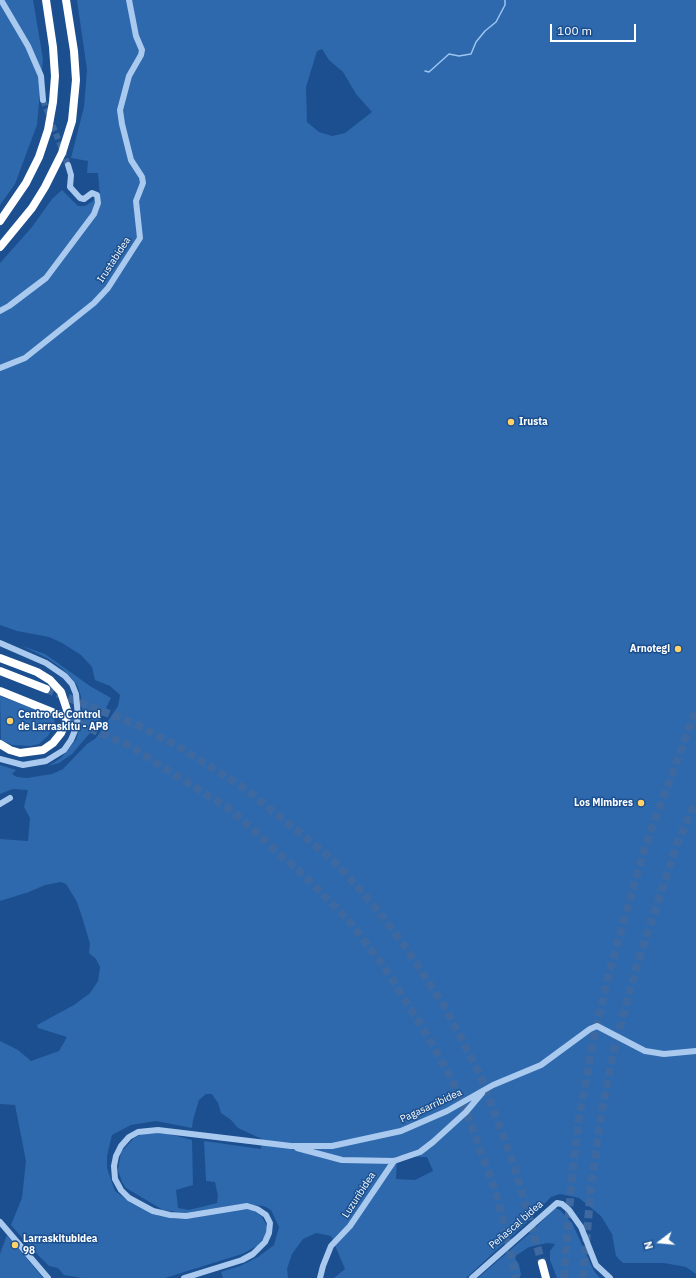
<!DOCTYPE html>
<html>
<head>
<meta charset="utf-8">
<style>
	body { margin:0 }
	#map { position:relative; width:696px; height:1278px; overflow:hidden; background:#1b4f8f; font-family:"IBM Plex Sans",sans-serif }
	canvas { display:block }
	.north { position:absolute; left:640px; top:1222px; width:40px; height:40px; -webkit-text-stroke:3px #1b4f8f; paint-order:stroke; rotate:254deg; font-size:11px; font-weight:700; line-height:16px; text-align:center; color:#fff }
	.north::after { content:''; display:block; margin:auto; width:14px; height:18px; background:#fff; clip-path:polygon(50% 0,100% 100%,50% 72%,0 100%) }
	.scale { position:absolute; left:550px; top:24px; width:86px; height:18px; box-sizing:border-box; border:2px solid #fff; border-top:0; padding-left:5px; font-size:12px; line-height:14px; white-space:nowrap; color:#fff; -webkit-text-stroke:3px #1b4f8f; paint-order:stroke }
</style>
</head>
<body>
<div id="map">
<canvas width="696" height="1278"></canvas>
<div class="north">N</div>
<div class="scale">100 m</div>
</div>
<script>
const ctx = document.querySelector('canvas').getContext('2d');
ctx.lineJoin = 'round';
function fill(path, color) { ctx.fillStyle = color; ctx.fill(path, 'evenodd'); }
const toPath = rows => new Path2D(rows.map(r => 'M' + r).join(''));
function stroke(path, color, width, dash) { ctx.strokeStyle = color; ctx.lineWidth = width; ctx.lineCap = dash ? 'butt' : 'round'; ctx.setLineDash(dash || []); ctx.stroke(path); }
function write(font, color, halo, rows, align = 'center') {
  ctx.font = font + ' "IBM Plex Sans",sans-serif'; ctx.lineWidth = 3; ctx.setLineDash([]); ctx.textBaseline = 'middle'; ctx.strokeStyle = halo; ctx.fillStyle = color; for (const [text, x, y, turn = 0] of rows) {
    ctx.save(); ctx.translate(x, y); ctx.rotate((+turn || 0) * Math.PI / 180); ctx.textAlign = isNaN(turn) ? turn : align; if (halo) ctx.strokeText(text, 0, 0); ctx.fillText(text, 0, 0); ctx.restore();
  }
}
const green = toPath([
	[0,0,33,0,43,59,37,125,15,184,0,205],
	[77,0,696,0,696,1274,686,1267,664,1263,623,1263,616,1256,612,1234,601,1216,579,1198,560,1194,551,1197,524,1225,466,1278,334,1278,345,1269,331,1236,316,1233,303,1239,292,1254,287,1269,288,1278,223,1278,221,1272,240,1266,258,1257,274,1245,279,1227,271,1210,264,1206,241,1204,185,1213,163,1210,126,1188,122,1182,118,1170,121,1152,134,1138,142,1134,165,1133,192,1140,193,1185,176,1190,178,1208,189,1210,217,1203,218,1196,215,1182,206,1181,204,1141,261,1149,262,1139,238,1128,231,1120,221,1113,218,1103,212,1094,206,1094,199,1100,193,1120,192,1128,156,1121,131,1125,112,1135,107,1156,107,1168,115,1191,131,1203,159,1216,176,1219,239,1209,253,1210,262,1217,268,1228,264,1237,257,1246,242,1254,165,1278,82,1278,64,1275,58,1268,49,1266,31,1248,11,1225,22,1198,26,1161,15,1105,0,1104,0,1041,18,1050,31,1061,59,1051,67,1037,38,1028,37,1025,74,1005,90,993,98,981,100,967,96,959,89,953,90,944,83,920,77,902,66,884,61,882,45,885,29,892,0,901,0,839,28,841,30,818,24,807,28,790,13,789,0,794,0,765,16,770,12,774,17,777,27,778,52,774,63,769,87,744,96,738,118,706,120,695,110,686,95,680,92,667,81,655,62,643,49,637,17,631,0,625,0,263,32,227,52,199,62,190,78,206,85,206,100,196,98,173,87,173,88,161,71,158,84,107,87,70],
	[322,49,329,60,343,72,356,94,372,112,345,133,332,136,319,132,307,122,306,87,317,51],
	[397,1156,427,1157,433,1171,415,1180,396,1179],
	[22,646,45,654,90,686,111,698,99,722,84,740,72,754,59,763,48,766,61,758,76,740,83,716,81,696,77,685,69,675,60,667,47,658],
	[0,696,55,717,54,725,48,736,39,744,30,746,12,745,1,740],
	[555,1208,560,1210,572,1223,594,1271,600,1278,557,1278,550,1260,550,1251,555,1244,547,1243,529,1247,514,1257,519,1264,521,1275,519,1278,478,1278,531,1232],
	[7,1235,43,1278,0,1278,0,1254]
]);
const stream = toPath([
	[425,71,429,72,449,54,459,56,471,54,476,42,485,31,496,22,505,5,505,0]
]);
const minorTunnel = toPath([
	[43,100,68,165]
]);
const highwayTunnel = toPath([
	[46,689,135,724,179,747,246,789,333,860,372,903,407,949,446,1009,481,1077,513,1162,542,1263],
	[57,714,128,745,231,810,311,882,350,922,384,967,424,1030,452,1080,468,1116,494,1187,505,1226,516,1278],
	[564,1278,571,1187,579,1117,593,1042,611,966,644,850,696,709],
	[583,1278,591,1187,602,1110,615,1045,636,968,677,844,696,801]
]);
const minor = toPath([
	[1,0,28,46,41,76,43,100],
	[0,311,9,306,46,278,94,214,98,203,97,195,92,193,84,199,80,198,70,187,71,175,68,165],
	[0,368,25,358,94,303,108,288,140,238,136,201,143,183,142,177,131,160,122,124,120,110,129,76,141,55,142,50,136,36,129,0],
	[0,643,46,663,65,676,72,684,76,694,78,717,76,728,71,740,64,750,46,761,23,765,0,759],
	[0,804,10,798],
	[297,1148,342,1160,394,1161,420,1152,433,1142,466,1112,482,1093],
	[0,1222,48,1278],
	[184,1278,242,1260,253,1254,265,1242,269,1233,270,1223,266,1215,257,1209,247,1206,186,1216,170,1215,153,1211,129,1198,121,1190,115,1179,114,1166,116,1156,121,1146,129,1137,138,1132,158,1130,291,1146,332,1146,401,1131,447,1111,493,1085,541,1065,590,1029,597,1026,645,1051,664,1054,696,1051],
	[320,1278,323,1266,331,1246,350,1226,394,1161],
	[472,1278,557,1203,562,1204,569,1210,581,1227,596,1265,610,1278]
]);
const highway = toPath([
	[0,221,26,183,39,157,48,130,53,102,55,76,53,47,46,0],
	[0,247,32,208,45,187,62,153,72,121,76,80,74,51,66,0],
	[0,658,37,672,50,680,61,692,67,710,66,722,61,733,53,743,43,750,20,753,10,750,0,744],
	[0,671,46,689],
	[0,691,57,714],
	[542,1263,546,1278]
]);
const markers = [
	[511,422,4,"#ffd166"],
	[678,649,4,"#ffd166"],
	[10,721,4,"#ffd166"],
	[641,803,4,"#ffd166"],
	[15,1245,4,"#ffd166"]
];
const streetNames = [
	["Irustabidea",114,260,-57],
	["Pagasarribidea",431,1106,-25],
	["Luzuribidea",359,1195,-57],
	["Peñascal bidea",516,1225,-41]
];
const poiNames = [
	["Irusta",519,422],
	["Arnotegi",670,649,"right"],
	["Centro de Control",18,715],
	["de Larraskitu - AP8",18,727],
	["Los Mimbres",633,803,"right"],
	["Larraskitubidea",23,1239],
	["98",23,1251]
];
fill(green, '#2e69ad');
stroke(stream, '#9cc4f0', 1.5);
stroke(minorTunnel, '#3d69a0', 6, [6, 3]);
stroke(highwayTunnel, '#3d69a0', 8, [8, 4]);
stroke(minor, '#a9c9ee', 6);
stroke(highway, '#fff', 8);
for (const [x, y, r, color] of markers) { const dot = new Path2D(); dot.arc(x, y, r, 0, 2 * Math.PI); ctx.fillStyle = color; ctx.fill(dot); stroke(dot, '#1b4f8f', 1.5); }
write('10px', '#fff', '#1b4f8f', streetNames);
write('bold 10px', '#fff', '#1b4f8f', poiNames, 'left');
</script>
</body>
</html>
